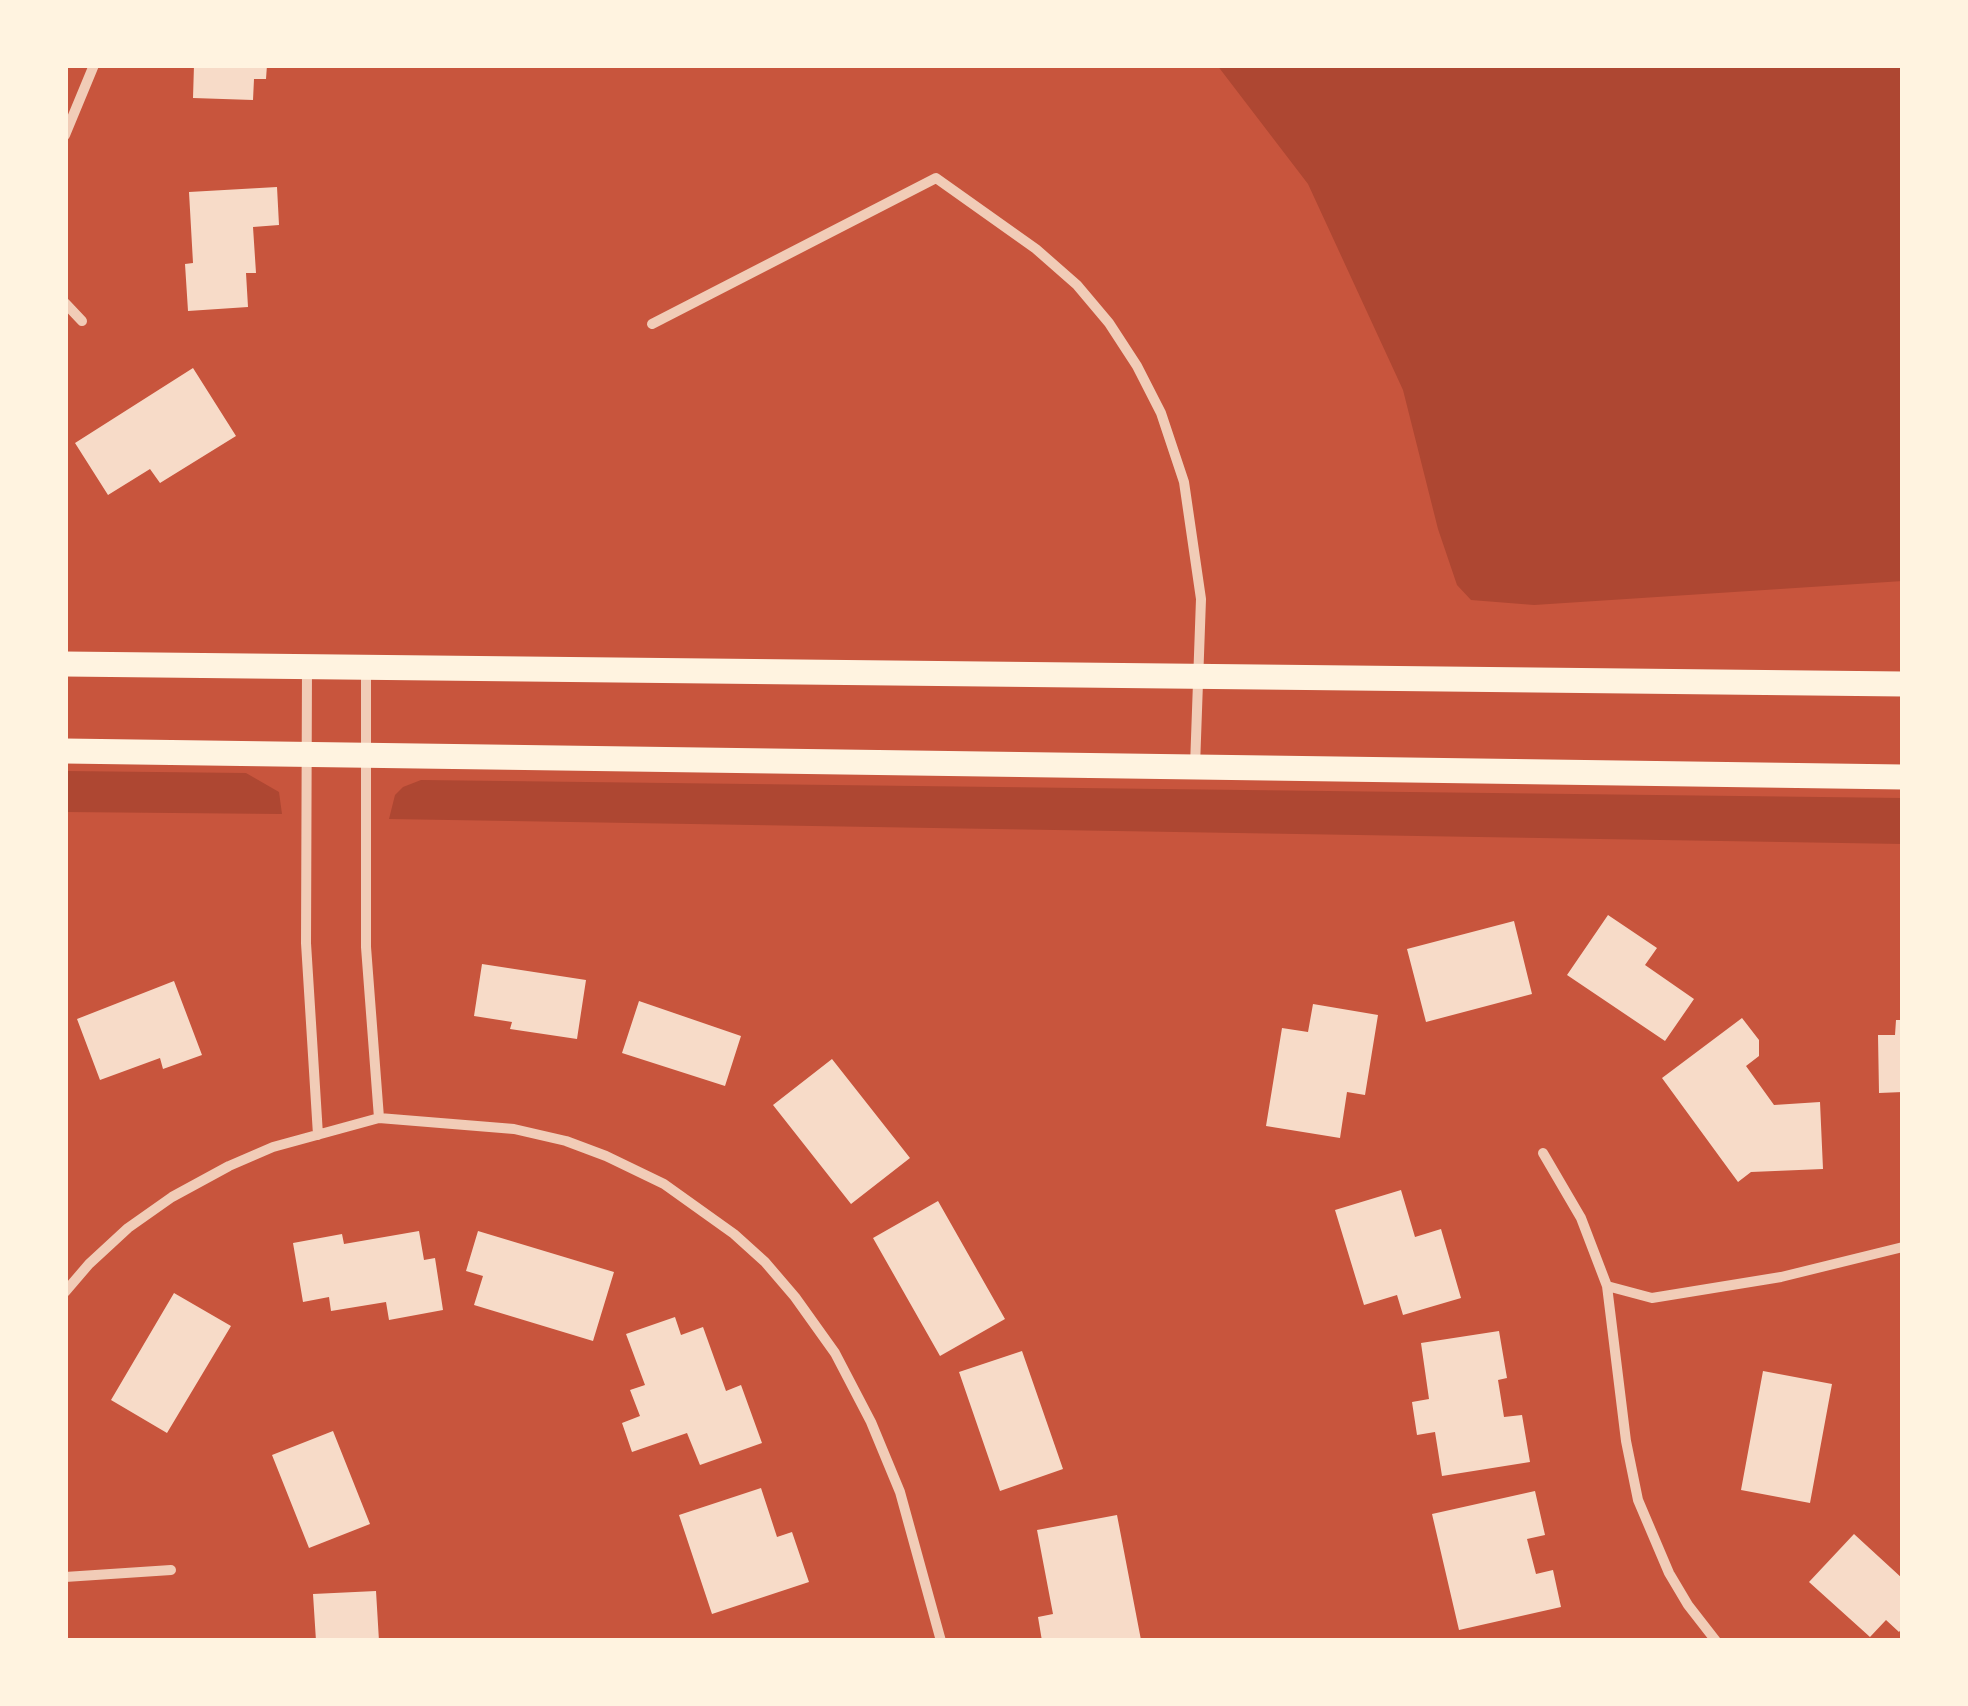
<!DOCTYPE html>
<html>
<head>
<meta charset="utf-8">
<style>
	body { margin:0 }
	#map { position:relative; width:1968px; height:1706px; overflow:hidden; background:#c8553d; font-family:Spectral,serif }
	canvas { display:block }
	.frame { position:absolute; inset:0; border:68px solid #fff3e0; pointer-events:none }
</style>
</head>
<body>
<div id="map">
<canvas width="1968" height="1706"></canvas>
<div class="frame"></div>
</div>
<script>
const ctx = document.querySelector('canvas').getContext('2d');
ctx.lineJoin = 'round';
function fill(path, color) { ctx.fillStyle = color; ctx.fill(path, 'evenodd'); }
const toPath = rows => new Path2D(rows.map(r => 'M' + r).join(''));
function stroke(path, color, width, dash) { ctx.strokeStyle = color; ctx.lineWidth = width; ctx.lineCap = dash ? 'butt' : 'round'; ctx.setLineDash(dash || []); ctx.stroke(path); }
const green = toPath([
	[1217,65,1903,65,1903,581,1534,605,1471,600,1457,585,1438,529,1403,390,1308,184],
	[65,771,246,773,279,792,282,814,65,812],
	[421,780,1903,798,1903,844,389,819,395,795,403,787]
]);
const building = toPath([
	[194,65,267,65,266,79,254,79,253,100,193,98],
	[277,187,279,225,253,227,256,273,246,273,248,307,188,311,185,264,193,263,189,192],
	[193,368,236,436,160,483,150,469,108,495,75,443],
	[1608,915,1657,948,1645,965,1694,999,1665,1041,1567,975],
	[1514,921,1532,994,1426,1022,1407,949],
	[482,964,586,980,577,1039,510,1029,512,1022,474,1016],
	[174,981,202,1055,163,1069,160,1058,100,1080,77,1019],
	[639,1001,741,1036,725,1086,622,1053],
	[1313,1004,1378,1015,1365,1095,1347,1092,1340,1138,1266,1126,1282,1028,1308,1032],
	[1742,1018,1759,1040,1759,1056,1746,1066,1774,1105,1820,1102,1823,1169,1751,1172,1738,1182,1662,1078],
	[1896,1020,1903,1020,1903,1092,1879,1093,1878,1035,1895,1035],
	[832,1059,910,1158,851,1204,773,1105],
	[1401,1190,1415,1237,1441,1229,1461,1298,1403,1315,1397,1295,1364,1305,1335,1210],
	[938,1201,1005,1319,940,1356,873,1238],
	[419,1231,424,1260,435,1258,443,1310,389,1320,386,1302,331,1311,329,1297,303,1302,293,1243,342,1234,344,1244],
	[478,1231,614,1272,593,1341,474,1305,483,1276,466,1271],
	[174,1293,231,1326,167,1433,111,1400],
	[675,1317,681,1335,703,1327,726,1391,741,1385,762,1443,700,1465,687,1433,632,1452,622,1423,640,1416,630,1390,645,1385,626,1334],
	[1499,1331,1507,1378,1498,1380,1504,1417,1522,1415,1530,1462,1442,1476,1435,1432,1417,1435,1412,1402,1429,1399,1421,1343],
	[1022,1351,1063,1469,1000,1491,959,1372],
	[1763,1371,1832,1384,1810,1503,1741,1490],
	[333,1431,370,1524,309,1548,272,1455],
	[761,1488,777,1537,792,1532,809,1582,712,1614,679,1515],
	[1535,1491,1545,1535,1527,1539,1536,1574,1553,1570,1561,1607,1459,1630,1432,1514],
	[1117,1515,1141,1640,1042,1641,1038,1617,1053,1614,1037,1530],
	[1854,1534,1903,1579,1903,1627,1899,1632,1886,1620,1870,1637,1809,1582],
	[376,1591,379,1641,316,1641,313,1594]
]);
const minor = toPath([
	[65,135,94,65],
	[65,303,82,321],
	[652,324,936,178,1036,249,1077,285,1109,323,1137,366,1161,413,1184,482,1201,599,1195,766],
	[307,667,306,943,318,1135],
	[366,669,366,947,379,1118],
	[1543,1153,1581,1218,1607,1286,1626,1441,1638,1500,1669,1573,1688,1605,1716,1641],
	[1607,1286,1652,1298,1781,1277,1903,1247],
	[65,1292,89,1264,128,1228,172,1197,229,1166,273,1147,379,1118,514,1129,566,1141,606,1156,664,1184,734,1234,765,1262,795,1297,835,1353,871,1422,900,1492,941,1641],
	[65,1577,171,1570]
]);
const primary = toPath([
	[65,664,1903,684],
	[65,751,1903,777]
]);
fill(green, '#ae4732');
fill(building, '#f7dbc8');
stroke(minor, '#f1ccb7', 10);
stroke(primary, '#fff3e0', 25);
</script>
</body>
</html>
